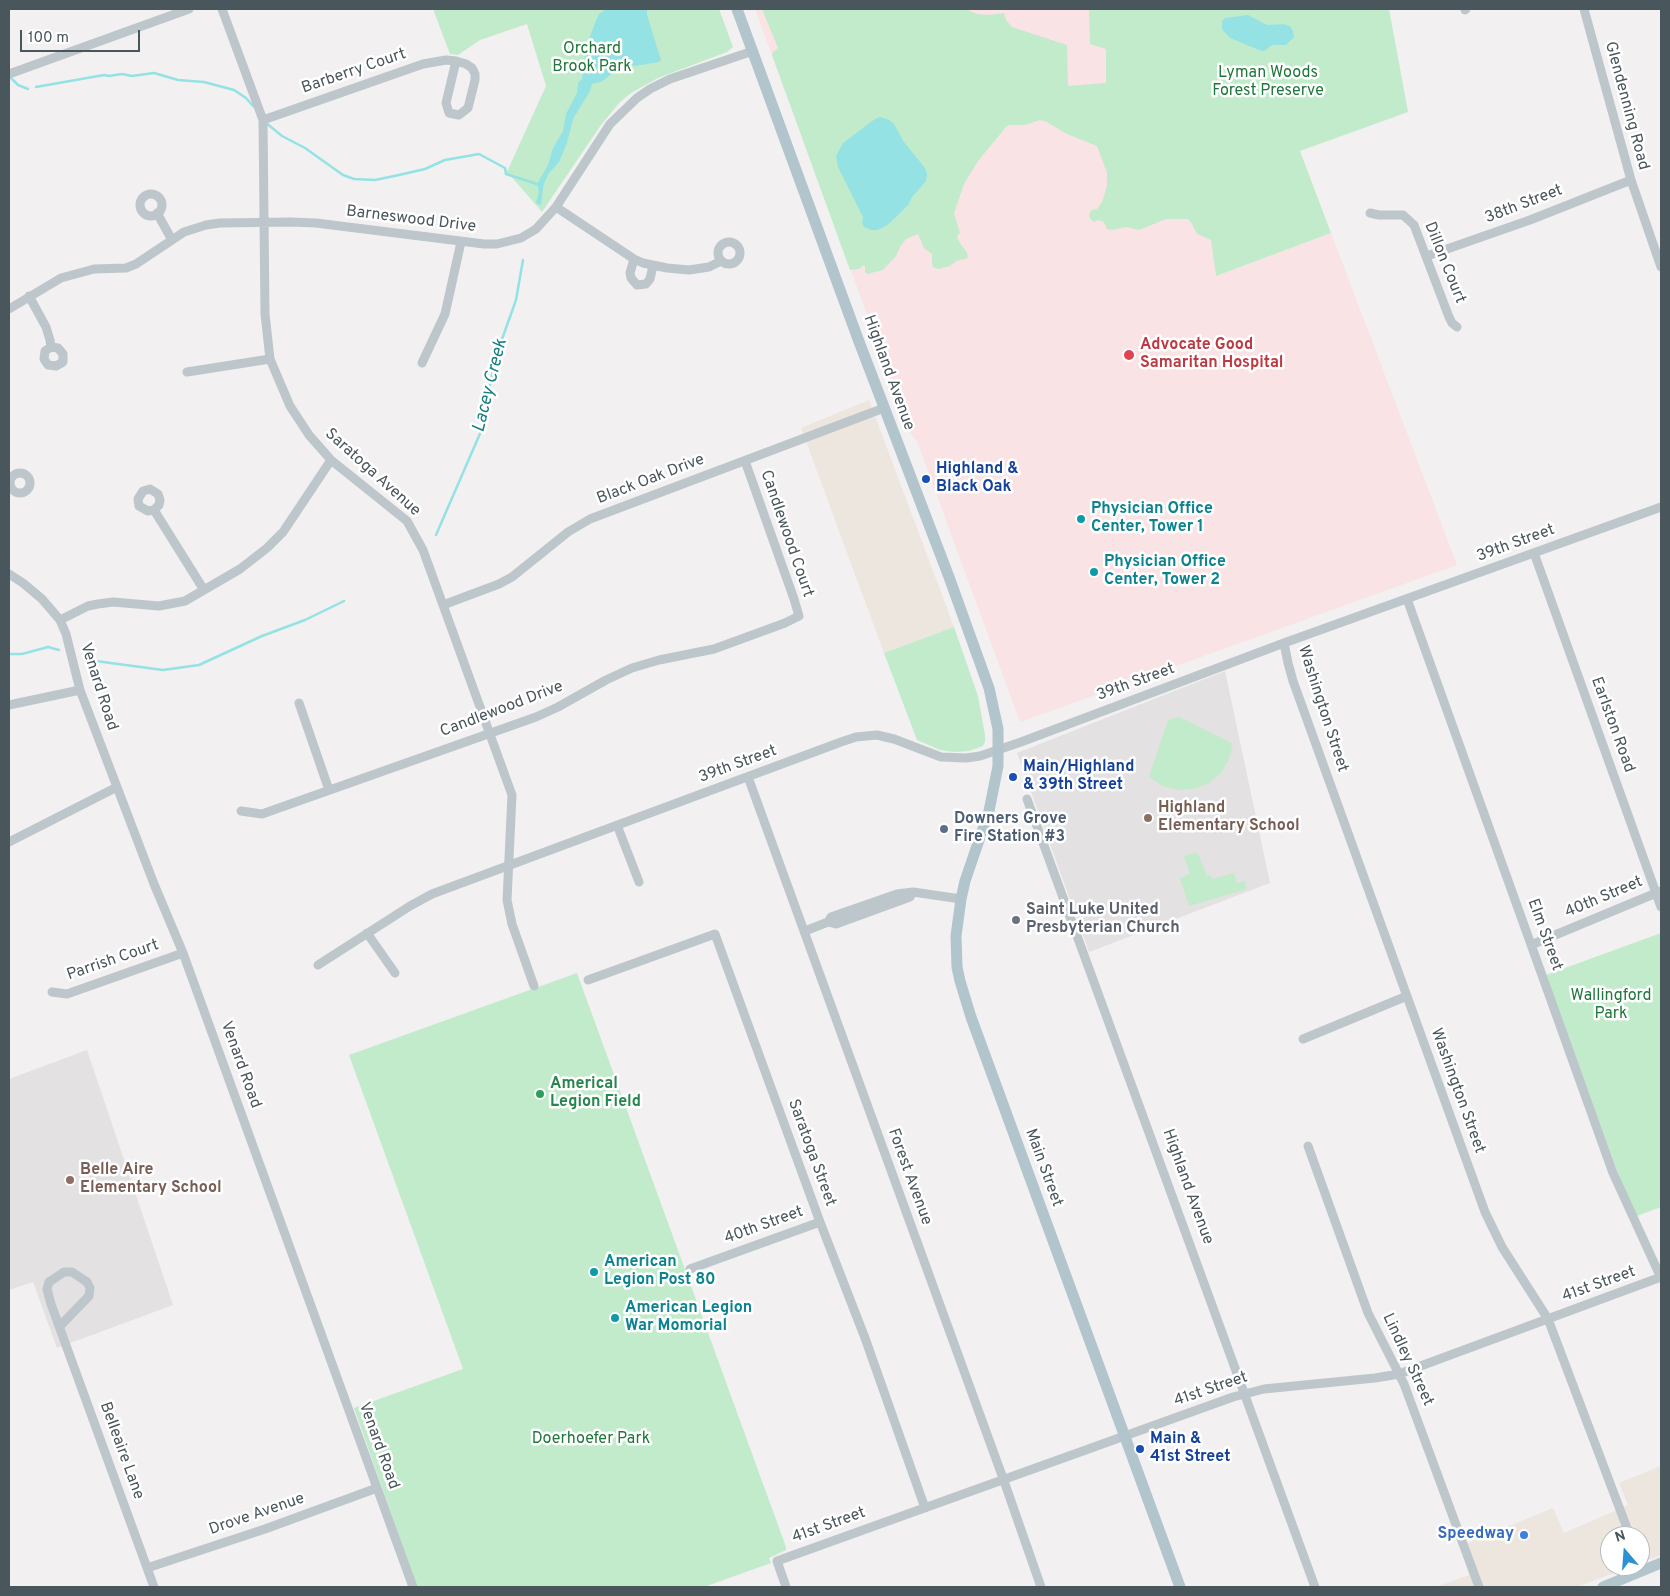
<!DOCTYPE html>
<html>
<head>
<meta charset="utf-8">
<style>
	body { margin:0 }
	#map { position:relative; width:1670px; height:1596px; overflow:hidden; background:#f2f0f0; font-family:Overpass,sans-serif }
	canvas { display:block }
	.frame { position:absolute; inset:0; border:10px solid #49565b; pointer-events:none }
	.north { position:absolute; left:1600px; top:1526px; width:50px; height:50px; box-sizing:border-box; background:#fff; border:1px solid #b6bbbd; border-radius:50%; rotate:342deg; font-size:14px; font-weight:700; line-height:20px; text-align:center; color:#49565b }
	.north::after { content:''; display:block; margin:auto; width:18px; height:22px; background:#2a92d2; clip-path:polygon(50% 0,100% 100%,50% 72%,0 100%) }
	.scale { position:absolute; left:20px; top:30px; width:120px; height:22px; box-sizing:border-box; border:2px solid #49565b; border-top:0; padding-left:6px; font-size:15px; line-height:18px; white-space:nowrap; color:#49565b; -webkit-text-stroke:4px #fff; paint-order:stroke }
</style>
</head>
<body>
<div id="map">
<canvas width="1670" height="1596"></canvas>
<div class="frame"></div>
<div class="north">N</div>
<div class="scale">100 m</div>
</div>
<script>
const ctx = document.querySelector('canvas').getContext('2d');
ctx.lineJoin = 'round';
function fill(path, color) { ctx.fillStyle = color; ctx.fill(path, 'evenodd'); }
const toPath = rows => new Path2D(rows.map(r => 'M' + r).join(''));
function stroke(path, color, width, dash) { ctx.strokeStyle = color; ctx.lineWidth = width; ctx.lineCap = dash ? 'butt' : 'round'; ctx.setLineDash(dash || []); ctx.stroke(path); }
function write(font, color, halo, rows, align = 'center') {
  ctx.font = font + ' Overpass,sans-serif'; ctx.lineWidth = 5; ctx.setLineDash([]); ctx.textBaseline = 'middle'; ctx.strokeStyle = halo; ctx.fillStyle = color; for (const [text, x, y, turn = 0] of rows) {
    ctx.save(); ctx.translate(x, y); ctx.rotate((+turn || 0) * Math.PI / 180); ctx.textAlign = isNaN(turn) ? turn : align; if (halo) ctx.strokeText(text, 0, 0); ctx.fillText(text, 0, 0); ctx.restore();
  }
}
const commercial = toPath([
	[869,400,954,627,884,653,801,428],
	[1661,1466,1661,1555,1640,1563,1640,1536,1610,1536,1610,1566,1632,1566,1577,1587,1436,1587,1469,1575,1460,1546,1553,1508,1564,1533,1628,1505,1619,1483]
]);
const education = toPath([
	[1225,671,1270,883,1089,952,1017,753],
	[87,1050,173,1305,57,1348,33,1282,9,1290,9,1079]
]);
const medical = toPath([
	[755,9,1181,9,1216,276,1331,233,1457,565,1020,722,917,441,911,434]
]);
const green = toPath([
	[433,9,719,9,733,47,727,52,658,78,631,93,620,102,601,125,542,212,509,174,506,174,546,86,527,24,480,40,458,55,450,54],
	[762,9,966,9,977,14,989,15,1004,13,1006,20,1012,27,1067,45,1068,86,1106,83,1106,49,1090,44,1089,9,1389,9,1408,112,1300,151,1331,233,1216,276,1211,240,1197,234,1192,224,1188,219,1166,219,1139,230,1126,227,1112,230,1107,229,1104,222,1098,220,1094,222,1090,219,1089,214,1092,210,1097,209,1102,202,1107,186,1107,173,1097,146,1067,134,1047,122,1040,120,1025,125,1009,125,1006,127,978,161,964,184,954,213,960,233,957,236,958,240,967,253,968,257,965,259,956,261,950,266,938,269,933,267,932,263,932,254,924,248,918,234,906,239,900,247,896,256,883,270,867,274,865,272,865,266,864,265,859,269,850,270,772,55,773,52,778,48],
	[954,627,978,696,985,735,985,742,983,746,969,751,954,752,940,750,917,740,884,653],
	[1179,717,1233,744,1229,759,1221,773,1209,783,1194,789,1178,790,1163,786,1149,777,1168,720],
	[1197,852,1207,876,1210,875,1212,879,1234,873,1237,883,1245,881,1247,889,1189,906,1180,878,1190,874,1184,856],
	[1661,933,1661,1207,1634,1217,1546,975],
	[577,973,786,1547,786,1550,769,1558,771,1563,704,1587,417,1587,354,1408,463,1369,349,1055]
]);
const water = toPath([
	[606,9,647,9,647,15,661,60,659,62,635,66,630,64,622,66,601,82,592,84,590,91,573,119,567,143,559,162,549,173,545,181,543,188,541,205,536,203,539,192,537,184,548,165,553,148,563,131,566,114,577,93,578,83,582,79,586,47,595,23,599,14],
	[1248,15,1267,25,1283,24,1290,26,1293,31,1294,37,1286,45,1272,45,1264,51,1259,50,1230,38,1222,29,1222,21,1225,18],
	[880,117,889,120,894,124,904,142,925,168,927,174,926,181,912,197,908,205,895,218,886,226,877,230,871,230,864,227,862,223,863,217,838,167,836,156,843,143,875,119]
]);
const stream = toPath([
	[10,77,18,85,28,89],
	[36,87,104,75,109,76,122,74,132,76,154,73,178,80,204,82,234,90,246,98,253,106],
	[265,122,282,136,305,148,343,175,354,179,375,180,399,175,425,169,445,160,479,154,505,168,506,174,537,184],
	[436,535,482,429,488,410,488,394,496,356,516,300,523,260],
	[9,654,22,654,48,647,59,650],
	[88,660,163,670,199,665,262,636,305,620,344,601]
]);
const minor = toPath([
	[222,9,263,120,265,314,270,359,290,406,309,435,331,460,407,521,423,550,512,795,507,900,512,924,534,986],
	[1584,9,1631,180,1661,267],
	[1465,10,1466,9],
	[9,74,189,9],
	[263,120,423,64,446,60,456,61,466,64,472,68,475,74,475,80,468,108,459,115,449,113,446,103,456,61],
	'140 205a11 11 0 1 1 22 0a11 11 0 1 1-22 0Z',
	[556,207,634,259,643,263,667,268,689,270,709,267,721,261],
	[157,213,172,240],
	[1370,213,1379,215,1403,215,1414,225,1449,317,1452,323,1457,327],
	'718 253a11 11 0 1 1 22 0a11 11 0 1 1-22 0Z',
	[1427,256,1530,220,1631,180],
	[634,259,630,273,631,278,637,285,646,284,650,279,653,266],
	[29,296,46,327,50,340,51,347,45,351,44,359,48,365,56,366,63,362,63,354,58,348,51,347],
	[9,309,61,278,94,269,126,268,136,264,184,232,206,225,220,223,291,222,316,223,484,244,497,244,521,238,536,229,556,207,610,124,637,98,650,89,670,79,753,51],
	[422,363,445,314,461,242],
	[187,372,270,359],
	'10 483a10 10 0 1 1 20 0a10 10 0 1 1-20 0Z',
	[154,510,159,505,160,500,158,494,150,489,143,491,138,499,139,506,148,511,154,510,204,590],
	[1534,553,1661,907],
	[9,574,23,583,42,599,60,620,66,634,80,690,154,884,183,953,413,1587],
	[1407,599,1613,1173,1661,1278],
	[443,605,499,584,512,577,568,532,590,519,884,408],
	[60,620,88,606,98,604,113,602,159,606,185,601,240,569,267,548,283,532,331,460],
	[1284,643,1288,663,1293,681,1485,1212,1502,1247,1548,1319,1630,1536],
	[299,703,329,790],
	[9,705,80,690],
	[748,777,1004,1481,1041,1587],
	[1027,799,1315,1587],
	[241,811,262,814,536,717,558,707,606,680,632,668,659,660,714,649,785,623,799,616,794,599,745,461],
	[617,825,639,882],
	[9,842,117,787],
	[828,922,836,924,910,897,913,892],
	[805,931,828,922,831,917,897,894,913,892,961,899],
	[367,933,395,973],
	[1531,945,1661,891],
	[318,965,410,906,432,894,841,742,856,737,877,735,894,739,941,757,966,758,980,756,1021,742,1284,643,1661,507],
	[588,980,715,934,820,1222,865,1338,925,1508],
	[52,992,67,994,183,953],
	[1303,1039,1407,996],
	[1308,1146,1368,1313,1404,1384,1479,1587],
	[690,1269,820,1222],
	[60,1326,89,1296,90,1288,87,1282,72,1272,64,1272,49,1282,47,1289,51,1304,154,1587],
	[147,1568,265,1529,377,1488],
	[786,1587,777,1561,1233,1397,1264,1389,1375,1378,1399,1374,1661,1277]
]);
const major = toPath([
	[737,9,858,339,949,577,989,688,998,729,998,766,989,811,965,881,961,899,956,936,957,967,960,981,971,1017,1180,1587],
	[1603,1587,1661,1563]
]);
const markers = [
	[1129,355,6,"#e0444e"],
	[926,479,5,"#1a4fb4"],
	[1081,519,5,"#0f9aa8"],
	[1094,572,5,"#0f9aa8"],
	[1013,777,5,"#1a4fb4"],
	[1148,818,5,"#8d6e63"],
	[944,829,5,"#5c6f8a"],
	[1016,920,5,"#6b7280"],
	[540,1094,5,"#2e9e5b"],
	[70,1180,5,"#8d6e63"],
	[594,1272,5,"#0f9aa8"],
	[615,1318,5,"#0f9aa8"],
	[1140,1449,5,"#1a4fb4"],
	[1524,1535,5,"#3f7fe0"]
];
const parkNames = [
	["Orchard",592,50],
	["Brook Park",592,68],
	["Lyman Woods",1268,74],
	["Forest Preserve",1268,92],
	["Wallingford",1611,997],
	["Park",1611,1015],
	["Doerhoefer Park",591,1440]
];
const streetNames = [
	["Barberry Court",354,72,-19],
	["Glendenning Road",1626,106,75],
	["38th Street",1524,205,-21],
	["Barneswood Drive",411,220,7],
	["Dillon Court",1444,263,68],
	["Highland Avenue",888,373,70],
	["Saratoga Avenue",372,473,42],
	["Black Oak Drive",651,480,-21],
	["Candlewood Court",786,534,71],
	["39th Street",1516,544,-20],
	["39th Street",1136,683,-20],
	["Venard Road",98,687,72],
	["Washington Street",1322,709,72],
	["Candlewood Drive",502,710,-21],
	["Earlston Road",1612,725,70],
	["39th Street",738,765,-20],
	["40th Street",1604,898,-23],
	["Elm Street",1544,935,70],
	["Parrish Court",113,961,-19],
	["Venard Road",240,1065,70],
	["Washington Street",1457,1091,70],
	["Saratoga Street",811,1153,70],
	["Main Street",1043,1168,70],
	["Forest Avenue",909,1177,70],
	["Highland Avenue",1187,1187,70],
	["40th Street",764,1226,-20],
	["41st Street",1599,1285,-20],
	["Lindley Street",1407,1360,65],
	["41st Street",1211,1390,-19],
	["Venard Road",378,1446,70],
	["Belleaire Lane",121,1451,70],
	["Drove Avenue",257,1515,-19],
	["41st Street",829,1526,-20]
];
const healthNames = [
	["Advocate Good",1140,346],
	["Samaritan Hospital",1140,364]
];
const transitNames = [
	["Highland &",936,470],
	["Black Oak",936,488],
	["Main/Highland",1023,768],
	["& 39th Street",1023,786],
	["Main &",1150,1440],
	["41st Street",1150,1458]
];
const cultureNames = [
	["Physician Office",1091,510],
	["Center, Tower 1",1091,528],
	["Physician Office",1104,563],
	["Center, Tower 2",1104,581],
	["American",604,1263],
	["Legion Post 80",604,1281],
	["American Legion",625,1309],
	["War Momorial",625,1327]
];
const educationNames = [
	["Highland",1158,809],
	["Elementary School",1158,827],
	["Belle Aire",80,1171],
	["Elementary School",80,1189]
];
const serviceNames = [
	["Downers Grove",954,820],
	["Fire Station #3",954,838]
];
const worshipNames = [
	["Saint Luke United",1026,911],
	["Presbyterian Church",1026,929]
];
const leisureNames = [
	["Americal",550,1085],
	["Legion Field",550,1103]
];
const shopNames = [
	["Speedway",1514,1535]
];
const waterNames = [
	["Lacey Creek",491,386,-76]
];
fill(commercial, '#ede6df');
fill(education, '#e3e1e1');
fill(medical, '#f9e3e5');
fill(green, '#c2ebcb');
fill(water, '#94e2e4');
stroke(stream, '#94e2e4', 2.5);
stroke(minor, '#bdc6cb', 9);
stroke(major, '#b2c4cc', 11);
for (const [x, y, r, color] of markers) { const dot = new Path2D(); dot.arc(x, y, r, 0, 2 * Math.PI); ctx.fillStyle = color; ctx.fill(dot); stroke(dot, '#fff', 2); }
write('16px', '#20773b', '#fff', parkNames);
write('16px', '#49565b', '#fff', streetNames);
write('bold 16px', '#be3a42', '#fff', healthNames, 'left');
write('bold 16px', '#164399', '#fff', transitNames, 'left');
write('bold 16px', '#0d838f', '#fff', cultureNames, 'left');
write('bold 16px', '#785e54', '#fff', educationNames, 'left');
write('bold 16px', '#4e5e75', '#fff', serviceNames, 'left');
write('bold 16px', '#5b616d', '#fff', worshipNames, 'left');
write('bold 16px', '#27864d', '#fff', leisureNames, 'left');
write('bold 16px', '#366cbe', '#fff', shopNames, 'right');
write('italic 18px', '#187f82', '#fff', waterNames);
</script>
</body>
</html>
